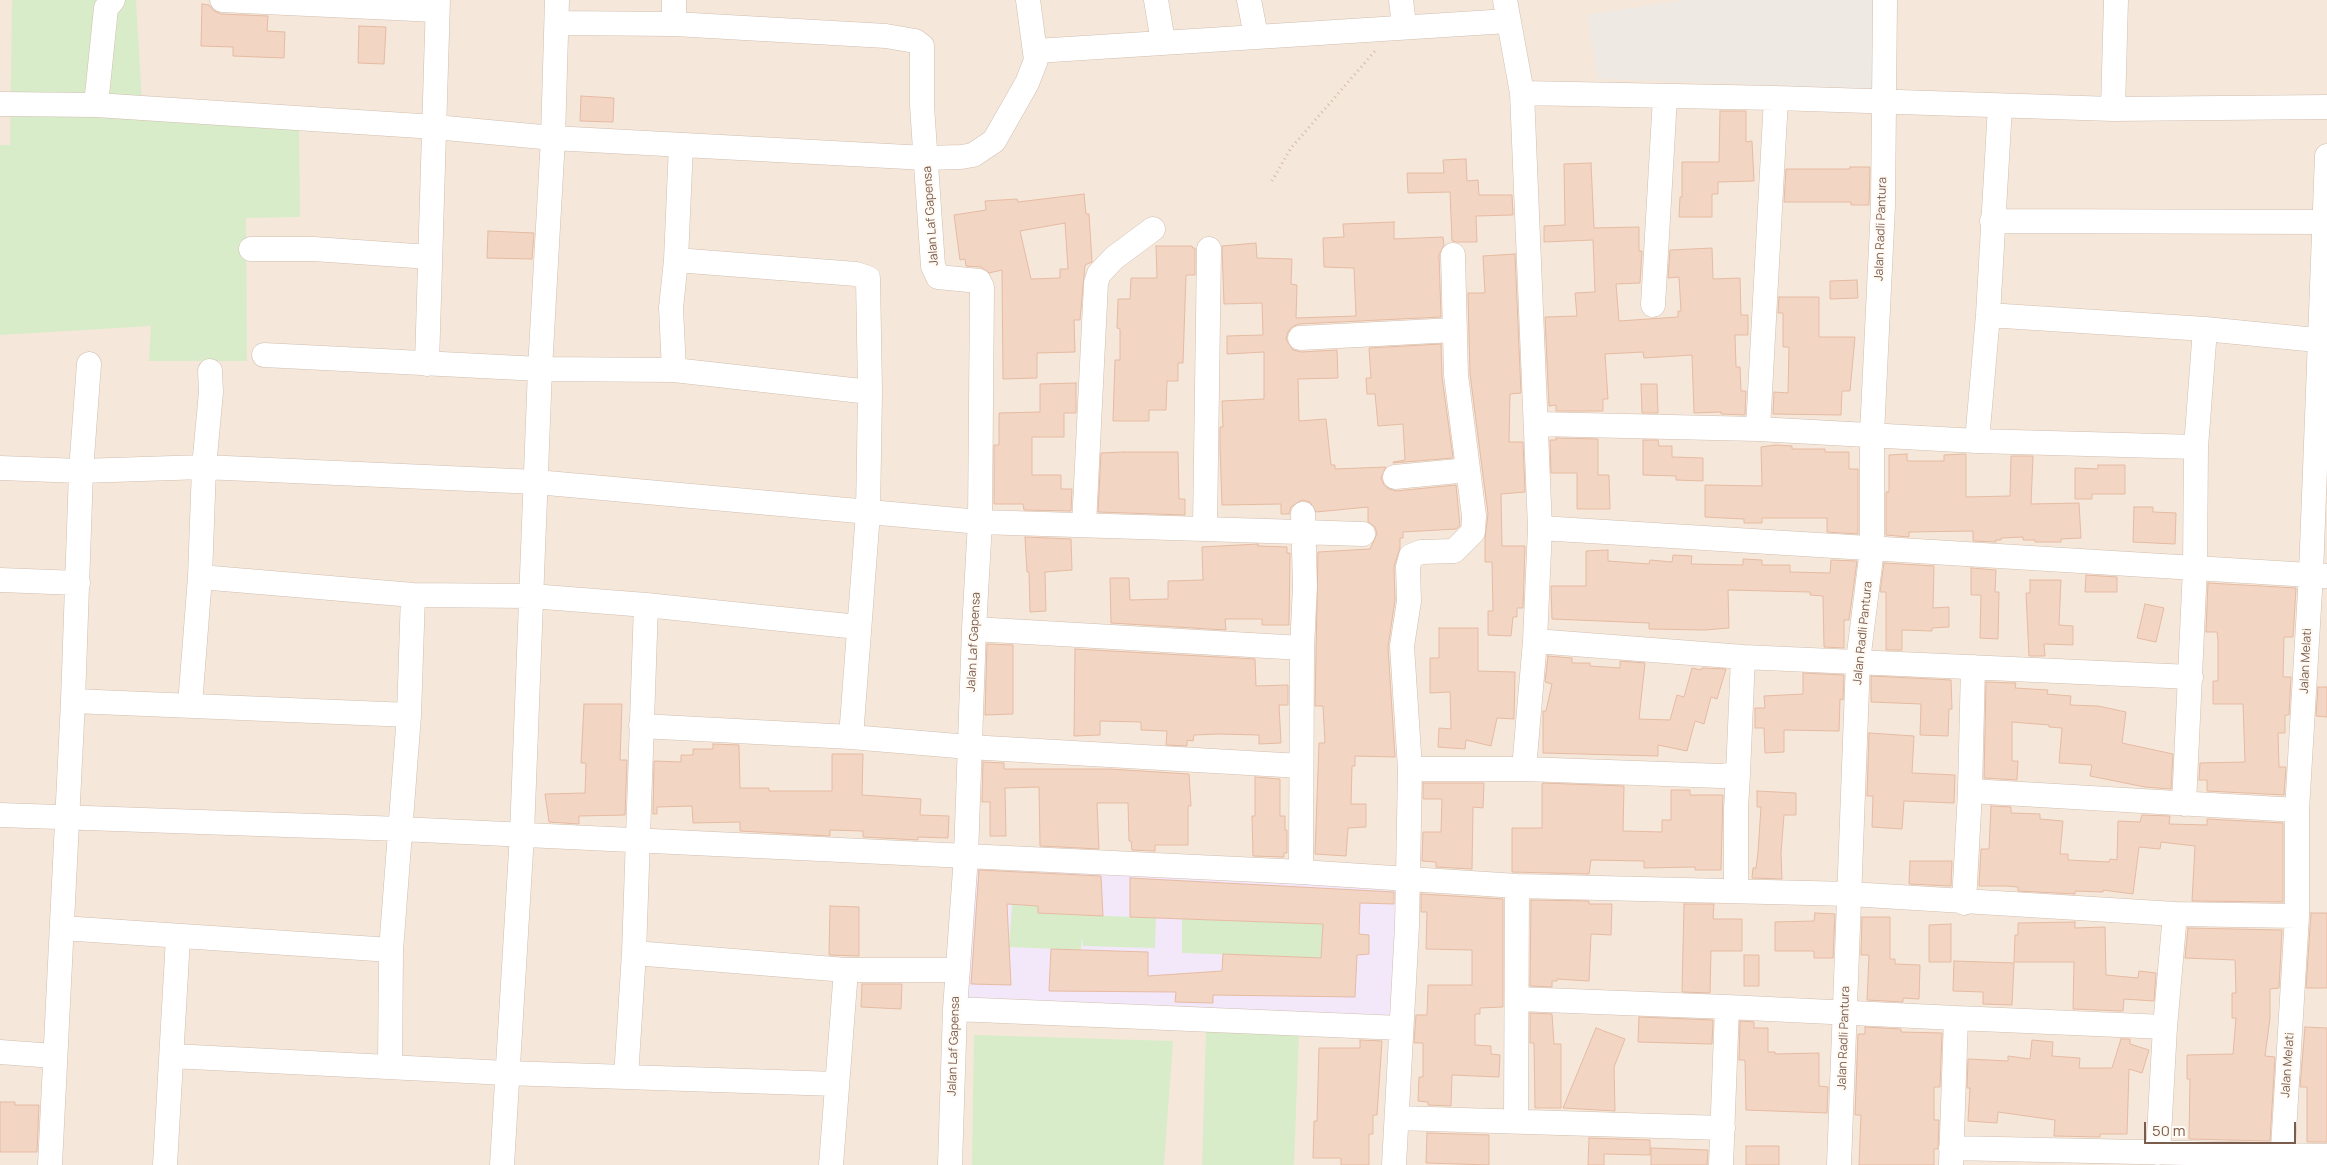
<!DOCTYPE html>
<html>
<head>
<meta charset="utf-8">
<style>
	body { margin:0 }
	#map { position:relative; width:2327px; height:1165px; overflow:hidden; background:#fdf6ec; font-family:Manrope,sans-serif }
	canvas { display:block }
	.scale { position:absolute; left:2144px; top:1122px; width:152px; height:22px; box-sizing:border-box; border:2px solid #7a5c4d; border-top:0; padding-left:6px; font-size:15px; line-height:18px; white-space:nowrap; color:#7a5c4d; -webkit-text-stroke:4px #fffaf3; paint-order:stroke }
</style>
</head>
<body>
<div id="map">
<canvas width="2327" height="1165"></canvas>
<div class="scale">50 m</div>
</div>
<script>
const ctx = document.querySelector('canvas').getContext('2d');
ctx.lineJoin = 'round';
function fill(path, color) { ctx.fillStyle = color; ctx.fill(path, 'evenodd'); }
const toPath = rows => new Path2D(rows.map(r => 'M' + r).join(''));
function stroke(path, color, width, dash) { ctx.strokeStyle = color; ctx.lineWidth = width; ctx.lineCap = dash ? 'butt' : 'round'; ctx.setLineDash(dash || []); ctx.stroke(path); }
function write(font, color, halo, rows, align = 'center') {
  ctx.font = font + ' Manrope,sans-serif'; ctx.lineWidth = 4; ctx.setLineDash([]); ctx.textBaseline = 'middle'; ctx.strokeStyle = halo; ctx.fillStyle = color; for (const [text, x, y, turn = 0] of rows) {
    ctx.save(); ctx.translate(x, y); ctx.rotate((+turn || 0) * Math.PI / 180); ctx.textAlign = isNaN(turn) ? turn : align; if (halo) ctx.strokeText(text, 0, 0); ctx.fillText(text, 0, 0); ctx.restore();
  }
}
const residential = toPath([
	[0,0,2327,0,2327,1165,0,1165]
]);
const industrial = toPath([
	[1685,0,1885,0,1883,89,1598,79,1587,15]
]);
const education = toPath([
	[974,870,1398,885,1391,1022,964,1003]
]);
const green = toPath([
	[12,0,136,0,142,102,299,122,300,217,246,218,247,361,149,361,151,326,0,335,0,145,10,145],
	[1012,905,1038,906,1038,913,1156,918,1155,948,1083,946,1082,937,1081,950,1009,947],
	[1182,919,1323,924,1321,958,1182,953],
	[1206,1029,1299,1032,1294,1165,1202,1165],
	[974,1035,1173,1041,1164,1165,972,1165]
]);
const building = toPath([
	[202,4,209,5,214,11,221,14,268,16,267,31,285,32,284,58,233,56,233,47,201,46,202,4],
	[359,26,386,27,384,64,358,63,359,26],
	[581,96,614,98,613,122,580,121,581,96],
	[1720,111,1746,111,1746,142,1752,141,1754,181,1718,182,1718,194,1712,194,1712,217,1679,217,1680,197,1682,197,1682,162,1719,162,1720,111],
	[1466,159,1467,181,1478,180,1479,195,1512,195,1513,215,1476,216,1477,242,1457,242,1452,241,1450,192,1408,193,1407,173,1444,173,1443,160,1466,159],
	[1591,163,1594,228,1639,227,1639,251,1642,251,1640,283,1616,284,1619,321,1678,317,1678,311,1681,311,1679,277,1668,278,1670,250,1712,248,1713,279,1740,278,1741,315,1748,315,1748,335,1735,335,1736,367,1740,367,1741,391,1746,391,1745,415,1721,414,1721,412,1694,413,1692,355,1644,358,1643,352,1605,354,1608,399,1603,399,1603,411,1556,411,1556,405,1549,406,1545,317,1577,316,1575,293,1595,292,1593,240,1544,242,1544,226,1565,225,1564,164,1591,163],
	[1850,167,1870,167,1869,205,1851,205,1851,202,1784,202,1786,169,1850,169,1850,167],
	[1084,194,1086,214,1089,214,1092,262,1085,265,1080,320,1074,320,1075,352,1037,353,1037,378,1003,379,1002,270,989,273,981,267,966,266,965,259,960,260,954,215,986,210,985,201,1017,199,1018,202,1084,194],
	[1065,223,1068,269,1060,269,1060,278,1031,279,1020,231,1065,223],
	[1394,222,1394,239,1443,237,1444,245,1439,255,1441,317,1299,324,1292,327,1288,332,1286,339,1293,350,1301,352,1337,350,1338,378,1298,379,1299,421,1326,419,1331,465,1335,465,1335,469,1386,467,1381,478,1384,485,1389,489,1396,491,1456,485,1460,526,1456,529,1403,532,1403,538,1400,538,1400,548,1394,567,1395,600,1388,647,1395,757,1355,756,1355,766,1352,766,1351,804,1366,804,1366,827,1348,828,1346,856,1315,854,1319,743,1325,743,1323,706,1315,706,1318,552,1370,549,1377,534,1375,527,1368,522,1368,507,1316,512,1310,502,1302,500,1291,507,1289,514,1281,514,1281,504,1222,505,1220,447,1220,427,1223,427,1222,401,1264,399,1264,352,1227,354,1227,336,1263,335,1262,303,1224,304,1222,246,1256,243,1257,258,1292,259,1291,284,1297,285,1296,318,1356,316,1354,268,1324,267,1323,238,1344,237,1343,224,1394,222],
	[488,231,534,233,532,259,487,258,488,231],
	[1156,246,1192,246,1193,248,1195,248,1195,275,1186,275,1183,363,1178,363,1178,381,1167,381,1166,410,1149,410,1149,421,1113,421,1115,360,1120,360,1120,329,1117,328,1118,299,1130,299,1131,278,1157,278,1156,246],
	[1515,254,1521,393,1510,394,1509,442,1523,442,1525,492,1501,494,1502,546,1525,546,1523,608,1517,608,1517,617,1513,617,1511,636,1488,635,1488,611,1493,611,1492,562,1485,562,1485,538,1488,514,1470,374,1468,293,1485,293,1483,256,1515,254],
	[1857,280,1858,298,1830,299,1830,281,1857,280],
	[1779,297,1819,297,1819,337,1855,337,1850,391,1842,391,1841,415,1773,414,1774,392,1788,393,1789,347,1783,347,1783,313,1778,313,1779,297],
	[1441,344,1442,377,1453,458,1393,463,1393,462,1405,460,1403,424,1378,426,1375,394,1367,394,1366,378,1371,378,1369,348,1441,344],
	[1076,383,1076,413,1064,413,1064,437,1032,437,1032,475,1061,475,1061,489,1072,489,1071,511,1024,510,1023,504,994,504,994,445,999,445,999,413,1040,412,1040,384,1076,383],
	[1641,384,1657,384,1658,413,1642,413,1641,384],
	[1556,438,1598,439,1598,475,1609,475,1610,509,1577,509,1577,473,1551,473,1550,440,1556,440,1556,438],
	[1643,440,1658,440,1659,446,1672,446,1672,457,1703,458,1703,481,1676,480,1676,476,1643,475,1643,440],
	[1776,445,1792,446,1792,449,1825,449,1825,452,1849,452,1849,469,1858,469,1858,534,1827,532,1827,518,1762,518,1762,523,1744,523,1744,519,1705,517,1705,485,1762,486,1761,447,1776,445],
	[1124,452,1178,452,1179,499,1185,499,1185,515,1098,512,1101,453,1124,452],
	[1907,454,1907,461,1944,461,1944,455,1966,454,1966,497,2010,496,2011,456,2033,456,2031,504,2079,503,2081,538,2061,539,2061,542,2035,542,2035,540,2023,540,2023,537,2001,538,2001,540,1996,540,1996,542,1973,541,1973,531,1909,532,1909,537,1886,535,1886,492,1889,492,1889,455,1907,454],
	[2098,465,2125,465,2125,494,2092,494,2092,499,2075,499,2075,468,2098,469,2098,465],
	[2134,507,2153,507,2153,512,2176,513,2175,544,2133,542,2134,507],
	[1025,537,1071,539,1072,570,1045,572,1046,611,1030,612,1029,572,1027,572,1025,537],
	[1258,544,1258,546,1287,547,1287,553,1290,553,1289,625,1262,625,1262,619,1225,619,1226,630,1111,623,1110,578,1129,578,1130,600,1168,599,1168,581,1203,580,1202,547,1258,544],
	[1608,550,1608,561,1649,564,1650,560,1672,562,1673,555,1692,556,1691,564,1743,565,1743,559,1762,560,1762,565,1790,565,1790,572,1830,573,1831,560,1857,561,1849,620,1844,620,1844,648,1824,647,1823,596,1810,595,1810,592,1728,590,1729,628,1705,630,1649,629,1649,623,1552,619,1551,586,1586,586,1586,551,1608,550],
	[1884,563,1934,566,1933,608,1949,607,1949,627,1932,628,1932,631,1902,630,1902,650,1886,650,1886,592,1880,592,1884,563],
	[1971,568,1996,570,1995,592,1999,592,1998,639,1980,638,1981,595,1971,595,1971,568],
	[2086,575,2117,577,2117,592,2085,592,2086,575],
	[2030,580,2061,580,2059,625,2073,626,2073,645,2044,644,2045,656,2029,656,2026,593,2030,593,2030,580],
	[2208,583,2296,588,2293,637,2284,637,2283,677,2291,677,2289,715,2285,715,2285,733,2278,733,2279,767,2286,767,2284,795,2207,791,2207,780,2199,780,2200,763,2245,762,2243,704,2213,704,2213,681,2218,681,2218,640,2217,632,2206,632,2208,583],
	[2145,604,2164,608,2156,642,2137,638,2145,604],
	[1439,628,1478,628,1478,671,1515,672,1514,719,1497,718,1491,746,1466,740,1465,749,1438,747,1439,728,1451,729,1450,692,1430,693,1430,658,1439,658,1439,628],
	[987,644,1013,645,1013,714,985,715,987,644],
	[1075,649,1255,659,1256,686,1288,685,1288,705,1279,705,1281,743,1259,744,1259,735,1219,734,1194,735,1193,741,1187,740,1187,746,1166,745,1167,731,1141,730,1141,722,1100,721,1100,735,1074,736,1075,649],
	[1548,656,1572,658,1572,663,1590,663,1590,666,1620,668,1620,661,1645,663,1639,719,1670,720,1677,695,1684,697,1692,668,1701,670,1702,668,1726,669,1717,699,1711,697,1704,724,1695,721,1687,751,1658,745,1658,756,1543,753,1543,711,1546,711,1552,684,1545,682,1548,656],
	[1803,673,1844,675,1843,700,1840,699,1839,731,1784,730,1784,752,1765,753,1764,728,1755,728,1755,708,1765,708,1764,696,1803,694,1803,673],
	[1871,676,1951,680,1952,709,1949,709,1948,736,1920,735,1921,704,1871,702,1871,676],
	[1986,682,2016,683,2015,688,2048,690,2047,694,2071,696,2070,705,2098,706,2126,712,2122,743,2173,754,2171,789,2145,787,2090,776,2092,765,2059,763,2062,728,2049,727,2049,725,2012,722,2012,761,2018,761,2017,780,1984,778,1986,682],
	[2318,687,2327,687,2327,717,2316,716,2318,687],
	[584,704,622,704,620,760,627,760,625,815,579,816,579,824,549,822,545,794,585,793,586,763,581,763,584,704],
	[1869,733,1914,736,1912,773,1955,775,1954,803,1904,801,1902,829,1872,827,1873,796,1867,796,1869,733],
	[713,744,739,745,740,788,769,788,769,791,832,791,832,754,863,754,862,795,921,799,920,815,949,816,948,838,918,837,918,840,863,837,863,831,830,830,830,836,740,831,740,822,693,823,692,806,657,807,657,814,653,814,654,761,681,762,681,755,693,755,693,749,713,749,713,744],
	[983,762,1004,763,1004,769,1109,769,1189,774,1191,806,1188,806,1188,845,1155,845,1155,851,1132,850,1131,841,1129,841,1128,803,1097,803,1099,849,1040,846,1039,787,1005,788,1006,836,990,836,990,802,982,802,983,762],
	[1255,777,1280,779,1280,816,1285,816,1285,830,1287,830,1287,853,1284,853,1284,857,1253,856,1252,816,1255,816,1255,777],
	[1423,783,1484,783,1483,808,1473,807,1472,869,1436,867,1436,862,1422,861,1423,832,1441,832,1442,799,1423,799,1423,783],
	[1543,783,1624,786,1623,831,1662,832,1662,820,1671,820,1671,790,1690,790,1690,795,1723,795,1721,870,1695,870,1695,867,1644,868,1644,861,1591,860,1589,874,1512,872,1512,828,1542,828,1542,784,1543,783],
	[1757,791,1796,793,1796,815,1784,815,1781,853,1782,879,1752,878,1753,868,1756,868,1758,852,1761,807,1757,807,1757,791],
	[1991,806,2011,807,2011,813,2040,814,2040,819,2063,821,2060,854,2068,854,2068,860,2109,862,2110,859,2117,860,2118,821,2140,822,2142,815,2170,816,2169,824,2207,825,2207,819,2283,823,2283,902,2192,901,2195,846,2161,842,2160,849,2139,847,2133,894,2103,890,2103,892,2075,891,2075,894,2018,891,2018,887,2007,886,1979,886,1981,849,1989,849,1991,806],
	[1910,861,1952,861,1951,886,1909,884,1910,861],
	[979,870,1101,876,1103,916,1038,913,1038,906,1007,904,1011,985,971,984,979,870],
	[1130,878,1394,892,1394,904,1360,903,1359,934,1369,935,1369,954,1357,955,1355,997,1213,995,1213,1003,1175,1002,1176,992,1049,991,1051,949,1148,952,1148,976,1222,971,1223,954,1321,958,1323,924,1130,917,1130,878],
	[1421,894,1503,899,1503,1007,1480,1008,1480,1014,1475,1014,1475,1045,1491,1046,1491,1054,1500,1055,1499,1077,1452,1075,1451,1106,1428,1105,1428,1102,1418,1101,1419,1077,1423,1077,1423,1043,1414,1043,1416,1015,1427,1015,1428,985,1472,985,1472,950,1426,949,1427,912,1421,912,1421,894],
	[1531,900,1589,901,1589,904,1612,904,1611,935,1591,934,1589,981,1557,979,1557,981,1552,981,1552,987,1530,986,1531,900],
	[1684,904,1714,904,1713,919,1742,919,1742,951,1711,951,1710,993,1682,992,1684,904],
	[830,906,859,907,859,956,829,955,830,906],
	[1815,913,1835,914,1833,958,1814,958,1814,951,1775,951,1775,922,1814,921,1815,913],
	[2311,913,2327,913,2327,988,2306,988,2311,913],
	[1862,917,1890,917,1890,959,1895,959,1895,964,1920,965,1919,999,1903,998,1903,1002,1867,1000,1869,955,1861,955,1862,917],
	[2075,922,2075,928,2105,927,2106,975,2138,978,2139,971,2156,973,2154,1001,2124,999,2123,1011,2073,1009,2074,962,2014,962,2015,935,2018,935,2018,923,2075,922],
	[1951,924,1951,962,1929,962,1929,925,1951,924],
	[2188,928,2282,930,2279,988,2270,989,2270,1018,2265,1056,2275,1057,2270,1141,2189,1139,2190,1079,2187,1079,2187,1055,2233,1054,2236,1018,2232,1018,2232,993,2236,993,2235,960,2185,958,2188,928],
	[1744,955,1759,955,1759,986,1744,986,1744,955],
	[1954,961,2014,963,2012,1005,1983,1004,1983,992,1953,991,1954,961],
	[862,984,902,984,901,1009,861,1007,862,984],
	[1530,1013,1552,1014,1554,1044,1561,1044,1561,1108,1535,1108,1534,1043,1530,1043,1530,1013],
	[1639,1017,1713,1020,1712,1044,1638,1042,1639,1017],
	[1740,1021,1754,1022,1754,1028,1768,1028,1768,1052,1775,1052,1775,1054,1819,1053,1819,1086,1828,1087,1827,1113,1746,1110,1745,1060,1739,1060,1740,1021],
	[1865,1027,1901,1029,1901,1032,1942,1033,1940,1087,1934,1087,1934,1120,1939,1120,1938,1149,1934,1149,1934,1165,1859,1165,1861,1115,1855,1115,1856,1087,1858,1034,1865,1034,1865,1027],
	[2305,1027,2327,1028,2327,1142,2307,1142,2307,1087,2300,1087,2305,1027],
	[1596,1028,1625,1039,1614,1067,1615,1111,1563,1108,1596,1028],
	[2121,1039,2130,1039,2130,1044,2149,1050,2142,1073,2129,1069,2127,1134,2100,1134,2100,1137,2054,1136,2055,1120,1998,1112,1997,1123,1968,1121,1970,1088,1967,1088,1968,1059,2008,1061,2008,1056,2030,1059,2032,1040,2053,1042,2052,1056,2080,1058,2079,1068,2112,1068,2121,1039],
	[1360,1040,1382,1041,1377,1115,1373,1115,1373,1134,1369,1134,1369,1165,1341,1165,1341,1158,1313,1158,1314,1121,1317,1121,1319,1048,1360,1048,1360,1040],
	[0,1102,15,1102,15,1105,39,1105,37,1152,0,1152,0,1102],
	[1427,1133,1489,1135,1489,1165,1426,1163,1427,1133],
	[1589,1138,1650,1140,1650,1155,1604,1154,1604,1165,1588,1165,1589,1138],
	[1746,1146,1779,1146,1779,1165,1746,1165,1746,1146],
	[1651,1148,1708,1150,1707,1165,1651,1165,1651,1148]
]);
const path = toPath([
	[1272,181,1291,148,1375,51]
]);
const minor = toPath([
	[222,0,437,10],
	[674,0,674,24],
	[1156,0,1163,42],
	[1249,0,1256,36],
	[1505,0,1522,93,1540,528,1535,641,1524,769],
	[557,23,674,24,886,36,915,41,922,46,922,106,933,266,938,277,979,281,982,287,980,522,974,629,966,856,955,1009,950,1165],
	[1400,26,1403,17,1401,0],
	[1036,51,1508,21],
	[1522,93,1776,98,2113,109,2327,107],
	[0,104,96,105,435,127,553,138,926,158,961,157,973,155,994,141,1027,83,1036,60,1028,0],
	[96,105,106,8,113,0],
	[2113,109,2116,0],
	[1992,221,2327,222],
	[251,249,314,249,430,257],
	[676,260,856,274,868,278,870,392,868,513,851,737],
	[1653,305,1665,97],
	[1988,315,2205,329],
	[1300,338,1454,330],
	[264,355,540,369,674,370,870,392],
	[427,364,438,0],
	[674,370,671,308,676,260,681,145],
	[1537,424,1758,429,1977,441,2196,447],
	[1758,429,1776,98],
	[1977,441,1988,315,2000,106],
	[0,468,81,471,204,467,536,482,980,522,1363,534],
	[1395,477,1468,470],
	[1084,525,1096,283,1099,274,1114,258,1153,229],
	[1205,528,1209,249],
	[1540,528,2326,576],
	[200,577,413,595,531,596,646,605,858,627],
	[0,580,78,583],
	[974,629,1302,648],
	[1535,641,1743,657,2191,677],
	[73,701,409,715],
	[190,705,200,577,204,467,211,392,210,371],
	[641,726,851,737,969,747,1301,766],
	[1410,769,1524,769,1721,776,1738,774,1736,809,1736,891],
	[1738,774,1743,657],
	[1970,791,1973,667],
	[2184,804,2195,568,2196,447,2205,329,2327,341],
	[0,815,401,829,1301,872,1517,886,1850,894,2175,914,2297,916],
	[1301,872,1302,648,1305,586,1303,514],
	[1964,903,1970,791,2297,810],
	[62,928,391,950],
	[634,953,846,970,958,970],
	[1518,999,1727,1007],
	[955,1009,1401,1028],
	[1956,1018,2165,1027],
	[0,1052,54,1056],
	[172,1056,506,1073,836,1084],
	[390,1066,391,950,409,715,413,595],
	[626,1077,634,953,646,605],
	[1397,1118,1723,1128],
	[1516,1121,1517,886],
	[1951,1148,2327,1156],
	[2158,1153,2165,1027,2175,914],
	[50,1165,73,701,81,471,89,364],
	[165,1165,178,938],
	[502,1165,522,834,540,369,553,138,557,0],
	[831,1165,846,970],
	[1394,1165,1407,926,1410,769,1402,646,1409,601,1408,567,1411,556,1421,552,1454,551,1473,532,1474,516,1456,375,1453,255],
	[1721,1165,1727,1007,1956,1018,1951,1165],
	[1839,1165,1858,661,1872,549,1872,434,1883,205,1885,0],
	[2282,1165,2297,916,2297,810,2311,574,2327,156]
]);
const streetNames = [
	["Jalan Laf Gapensa",931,216,-94],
	["Jalan Radli Pantura",1881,229,-88],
	["Jalan Radli Pantura",1863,633,-84],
	["Jalan Laf Gapensa",974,642,-87],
	["Jalan Melati",2306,661,-87],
	["Jalan Radli Pantura",1844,1038,-88],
	["Jalan Laf Gapensa",954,1046,-88],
	["Jalan Melati",2288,1065,-86]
];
fill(residential, '#f5e8da');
fill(industrial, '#efe9e4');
fill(education, '#f3e8fa');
fill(green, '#d8ecc9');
fill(building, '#f3d5c3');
stroke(building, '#e6bba3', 1);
stroke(minor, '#d1beb0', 25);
stroke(path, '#d9b8a5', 3, [1, 4]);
stroke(minor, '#fff', 24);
write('12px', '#7a5c4d', '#fffaf3', streetNames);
</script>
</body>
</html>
